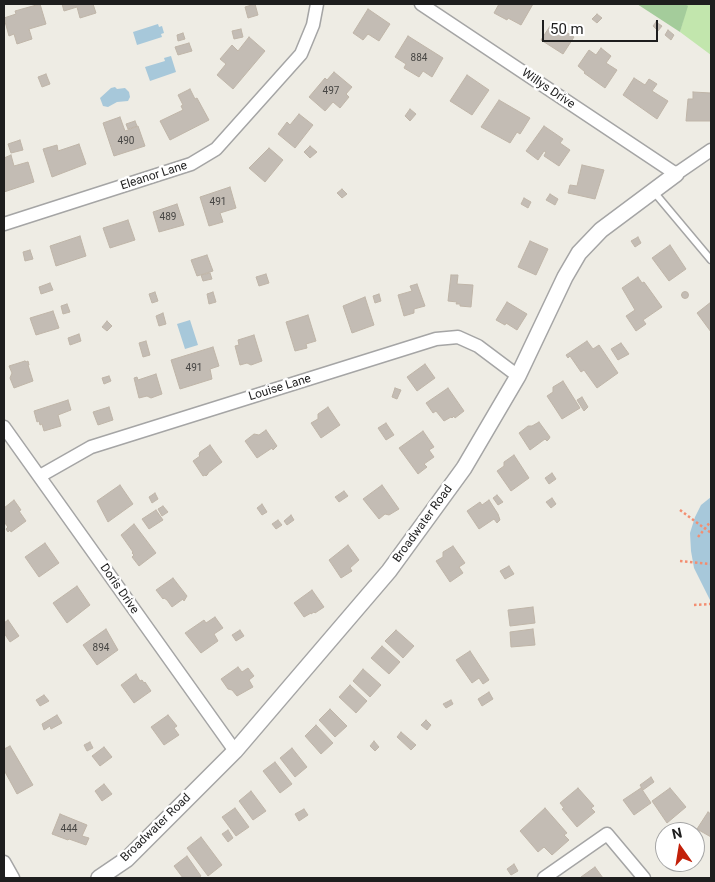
<!DOCTYPE html>
<html>
<head>
<meta charset="utf-8">
<style>
	body { margin:0 }
	#map { position:relative; width:715px; height:882px; overflow:hidden; background:#eeece4; font-family:Roboto,sans-serif }
	canvas { display:block }
	.frame { position:absolute; inset:0; border:5px solid #1e1e1e; pointer-events:none }
	.north { position:absolute; left:655px; top:822px; width:50px; height:50px; box-sizing:border-box; background:#fff; border:1px solid #a5a5a5; border-radius:50%; rotate:347deg; font-size:14px; font-weight:700; line-height:20px; text-align:center; color:#1e1e1e }
	.north::after { content:''; display:block; margin:auto; width:18px; height:22px; background:#c2200a; clip-path:polygon(50% 0,100% 100%,50% 72%,0 100%) }
	.scale { position:absolute; left:542px; top:20px; width:116px; height:22px; box-sizing:border-box; border:2px solid #1e1e1e; border-top:0; padding-left:6px; font-size:15px; line-height:18px; white-space:nowrap; color:#1e1e1e; -webkit-text-stroke:4px #fff; paint-order:stroke }
</style>
</head>
<body>
<div id="map">
<canvas width="715" height="882"></canvas>
<div class="frame"></div>
<div class="north">N</div>
<div class="scale">50 m</div>
</div>
<script>
const ctx = document.querySelector('canvas').getContext('2d');
ctx.lineJoin = 'round';
function fill(path, color) { ctx.fillStyle = color; ctx.fill(path, 'evenodd'); }
const toPath = rows => new Path2D(rows.map(r => 'M' + r).join(''));
function stroke(path, color, width, dash) { ctx.strokeStyle = color; ctx.lineWidth = width; ctx.lineCap = dash ? 'butt' : 'round'; ctx.setLineDash(dash || []); ctx.stroke(path); }
function write(font, color, halo, rows, align = 'center') {
  ctx.font = font + ' Roboto,sans-serif'; ctx.lineWidth = 5; ctx.setLineDash([]); ctx.textBaseline = 'middle'; ctx.strokeStyle = halo; ctx.fillStyle = color; for (const [text, x, y, turn = 0] of rows) {
    ctx.save(); ctx.translate(x, y); ctx.rotate((+turn || 0) * Math.PI / 180); ctx.textAlign = isNaN(turn) ? turn : align; if (halo) ctx.strokeText(text, 0, 0); ctx.fillText(text, 0, 0); ctx.restore();
  }
}
const grass = toPath([
	[685,4,711,4,711,55,680,32,687,6]
]);
const forest = toPath([
	[637,4,685,4,688,6,680,32]
]);
const water = toPath([
	[158,24,159,27,162,26,164,33,161,34,162,37,137,45,133,32],
	[171,56,176,72,150,81,145,67,165,61,164,58],
	[115,87,117,89,125,88,129,92,130,97,128,101,117,102,108,107,103,106,100,98,111,88],
	[190,320,198,345,185,349,177,324],
	[711,497,711,602,694,568,691,551,690,533,695,517,701,505]
]);
const building = toPath([
	[40,4,46,24,29,29,32,39,17,44,14,34,9,36,4,18,16,14,15,11,40,4],
	[62,4,93,4,96,13,80,18,77,7,64,11,62,4],
	[255,4,258,15,248,18,245,7,255,4],
	[499,4,533,4,521,25,508,18,507,20,494,13,499,4],
	[368,9,390,24,379,41,368,34,363,40,353,33,368,9],
	[597,14,602,18,597,23,592,19,597,14],
	[656,22,662,26,658,31,653,26,656,22],
	[552,23,574,37,563,54,541,40,552,23],
	[241,29,243,37,234,39,232,31,241,29],
	[668,30,674,35,671,40,665,35,668,30],
	[183,33,185,39,178,41,177,35,183,33],
	[408,36,443,58,432,77,423,71,419,77,404,68,406,64,395,57,408,36],
	[249,37,265,51,233,89,217,75,226,64,220,59,232,45,238,51,249,37],
	[189,43,192,51,178,55,175,47,189,43],
	[601,48,611,56,606,63,617,70,605,88,584,73,585,72,578,66,589,50,596,55,601,48],
	[334,72,352,87,346,94,349,97,340,108,333,102,325,111,309,97,325,78,327,80,334,72],
	[46,74,50,84,42,87,38,77,46,74],
	[467,75,489,90,472,115,450,101,467,75],
	[634,78,645,85,649,79,657,84,652,91,668,101,657,119,623,95,634,78],
	[190,89,195,99,197,98,209,120,170,140,160,121,183,110,181,106,183,105,178,95,190,89],
	[693,92,711,93,711,121,686,121,688,99,693,99,693,92],
	[499,100,530,118,520,134,517,132,510,143,481,127,499,100],
	[410,109,416,114,410,121,405,116,410,109],
	[299,114,313,125,295,148,278,134,287,122,290,125,299,114],
	[120,117,125,131,138,126,145,146,114,156,103,123,120,117],
	[135,121,137,126,128,129,126,124,135,121],
	[544,126,563,139,560,143,570,150,559,166,544,156,546,152,544,151,538,160,526,151,544,126],
	[20,140,23,150,11,153,8,144,20,140],
	[79,144,86,164,52,177,43,149,57,145,58,151,79,144],
	[310,146,317,152,310,158,304,152,310,146],
	[269,148,283,160,265,182,249,168,269,148],
	[11,155,14,166,28,162,34,182,4,192,4,158,11,155],
	[582,165,604,170,595,199,568,193,570,185,577,186,582,165],
	[230,187,236,208,220,213,223,222,209,226,200,197,230,187],
	[342,189,347,194,342,198,337,193,342,189],
	[550,194,558,199,555,205,546,200,550,194],
	[524,198,531,202,528,208,521,204,524,198],
	[177,204,184,225,159,232,153,212,177,204],
	[128,220,135,240,110,248,103,228,128,220],
	[80,236,86,256,56,266,50,246,80,236],
	[638,237,641,243,635,247,631,241,638,237],
	[530,241,548,249,536,275,518,267,530,241],
	[670,245,686,269,669,281,652,258,670,245],
	[30,250,33,259,25,261,23,252,30,250],
	[207,255,213,271,197,276,191,260,207,255],
	[210,273,212,279,203,281,201,275,210,273],
	[266,274,269,283,259,286,256,277,266,274],
	[451,275,458,275,457,284,473,285,471,307,460,306,460,304,456,304,457,302,448,301,451,275],
	[638,277,642,283,644,282,662,307,643,320,646,324,636,331,626,316,635,310,622,288,638,277],
	[50,283,53,290,41,294,39,287,50,283],
	[417,284,425,306,414,309,414,313,404,316,398,295,412,291,410,286,417,284],
	'681.5 295a3.5 3.5 0 1 1 7 0a3.5 3.5 0 1 1-7 0Z',
	[155,292,158,301,152,303,149,294,155,292],
	[213,292,216,302,209,304,207,294,213,292],
	[379,294,381,301,375,303,373,296,379,294],
	[365,297,374,325,352,333,343,306,365,297],
	[507,302,527,314,517,330,506,323,505,325,496,320,507,302],
	[711,302,711,332,697,313,711,302],
	[67,304,70,312,63,314,61,306,67,304],
	[53,311,59,328,36,335,30,318,53,311],
	[163,313,166,324,159,326,156,316,163,313],
	[308,315,316,341,306,344,307,348,295,351,286,322,308,315],
	[107,321,112,326,107,331,102,327,107,321],
	[79,334,81,341,70,345,68,338,79,334],
	[254,335,262,361,251,365,247,363,240,365,235,346,239,345,238,340,254,335],
	[146,341,150,355,143,357,139,343,146,341],
	[587,341,593,349,599,345,618,373,597,388,584,370,581,372,570,356,568,358,566,355,587,341],
	[621,343,629,354,618,360,611,349,621,343],
	[213,347,219,366,210,369,212,379,180,389,171,360,213,347],
	[25,361,26,362,28,361,29,365,28,365,33,381,14,388,10,378,12,373,9,366,25,361],
	[425,364,435,378,417,391,407,377,425,364],
	[156,374,162,394,151,398,147,396,139,398,134,378,137,377,138,380,156,374],
	[109,376,111,381,104,384,102,378,109,376],
	[563,381,580,408,562,419,547,396,553,392,553,387,563,381],
	[395,388,401,390,397,399,392,397,395,388],
	[448,388,464,411,455,418,454,416,452,418,451,417,444,421,436,411,433,413,426,403,448,388],
	[582,397,588,407,584,411,577,400,582,397],
	[68,400,71,410,58,415,61,426,44,431,42,424,40,425,39,421,37,422,34,411,68,400],
	[109,407,113,420,98,425,93,412,109,407],
	[328,407,340,425,321,438,311,423,318,419,318,414,328,407],
	[539,422,550,437,549,439,547,441,545,439,530,450,519,433,528,426,532,426,539,422],
	[386,423,394,435,386,440,378,428,386,423],
	[266,430,277,446,273,450,272,448,257,458,245,441,254,434,259,435,266,430],
	[423,431,434,447,429,450,434,457,424,464,427,467,418,474,399,448,423,431],
	[210,445,222,462,208,473,208,474,206,476,205,475,203,476,193,461,200,456,199,455,200,452,210,445],
	[514,455,529,478,511,491,497,471,504,466,504,462,514,455],
	[552,473,556,479,549,484,545,478,552,473],
	[120,485,133,504,108,522,97,501,120,485],
	[382,485,399,509,389,515,385,514,379,519,363,499,382,485],
	[344,491,348,496,339,502,335,497,344,491],
	[155,493,158,499,152,503,149,497,155,493],
	[497,495,503,502,498,505,493,498,497,495],
	[552,498,556,504,551,508,546,502,552,498],
	[14,500,21,510,19,511,26,521,11,532,10,530,8,532,6,529,8,527,4,522,4,508,14,500],
	[489,500,498,514,500,520,497,523,494,519,479,529,467,511,480,502,482,505,489,500],
	[262,504,267,512,262,515,257,508,262,504],
	[163,506,168,512,162,516,158,509,163,506],
	[156,510,163,520,149,529,142,519,156,510],
	[291,515,294,520,287,525,284,521,291,515],
	[278,520,282,525,276,529,272,524,278,520],
	[134,524,156,553,139,566,132,557,134,555,132,553,133,552,121,535,134,524],
	[45,543,59,563,39,577,25,557,45,543],
	[348,545,359,560,350,568,352,571,341,578,329,560,348,545],
	[453,546,465,563,459,567,463,573,450,582,436,561,443,557,443,552,453,546],
	[509,566,514,574,505,579,500,571,509,566],
	[173,578,187,596,184,601,183,599,172,607,167,600,164,598,163,599,156,590,173,578],
	[77,586,90,605,67,623,53,603,77,586],
	[312,590,324,607,315,613,314,612,311,614,311,613,304,617,294,603,312,590],
	[533,607,535,623,510,626,508,610,533,607],
	[215,617,223,628,214,634,218,641,201,653,185,633,204,620,206,623,215,617],
	[8,620,19,636,10,642,4,633,4,623,8,620],
	[106,629,118,650,97,665,83,645,106,629],
	[533,629,535,645,511,647,510,632,533,629],
	[240,630,244,636,236,641,232,635,240,630],
	[396,630,414,646,403,658,385,641,396,630],
	[382,646,400,662,389,674,371,658,382,646],
	[470,651,489,680,483,684,479,678,472,683,456,660,470,651],
	[238,667,242,672,248,668,254,676,249,680,253,687,237,696,232,690,228,689,221,679,238,667],
	[363,669,381,685,370,697,353,681,363,669],
	[136,674,140,681,142,680,144,683,145,682,151,691,134,703,121,685,136,674],
	[350,685,367,701,356,713,339,697,350,685],
	[489,692,493,699,482,706,478,699,489,692],
	[44,695,49,701,40,706,36,700,44,695],
	[451,700,453,704,446,708,443,704,451,700],
	[330,709,347,726,335,737,319,720,330,709],
	[57,715,62,723,51,729,50,726,44,730,42,724,57,715],
	[168,715,177,726,174,728,179,735,164,745,151,727,168,715],
	[426,720,431,725,427,730,421,725,426,720],
	[316,725,333,743,321,754,305,736,316,725],
	[401,732,416,745,411,750,397,737,401,732],
	[374,741,379,747,375,751,370,746,374,741],
	[90,742,93,748,87,751,84,745,90,742],
	[10,746,33,785,17,794,4,770,4,749,10,746],
	[104,747,112,757,100,766,92,756,104,747],
	[292,748,307,767,295,777,280,758,292,748],
	[275,762,292,784,280,793,263,771,275,762],
	[651,777,654,782,643,790,640,785,651,777],
	[104,784,112,794,102,801,95,791,104,784],
	[578,788,594,806,591,808,595,812,577,827,562,809,564,808,560,803,578,788],
	[641,788,651,803,634,815,623,800,641,788],
	[670,788,686,807,667,823,652,801,670,788],
	[251,791,266,811,253,820,239,801,251,791],
	[235,808,249,827,236,836,222,817,235,808],
	[545,808,567,833,564,835,569,840,552,855,544,847,538,852,520,831,545,808],
	[304,809,308,815,299,821,295,814,304,809],
	[708,812,711,814,711,837,697,829,708,812],
	[60,814,87,825,82,836,89,838,86,845,69,839,68,840,52,834,60,814],
	[228,830,233,838,228,842,222,834,228,830],
	[201,837,222,865,208,876,187,848,201,837],
	[187,856,201,876,198,878,183,878,174,866,187,856],
	[514,864,518,871,511,875,507,869,514,864],
	[595,867,603,878,580,878,581,877,595,867]
]);
const path = toPath([
	[680,510,711,533],
	[698,537,711,521],
	[680,561,711,564],
	[694,605,711,604]
]);
const service = toPath([
	[654,192,711,260]
]);
const minor = toPath([
	[421,4,676,174,711,150],
	[4,224,191,164,216,149,301,54,313,25,317,4],
	[4,427,235,751],
	[40,476,91,447,436,339,458,337,478,346,518,376],
	[4,862,13,878],
	[544,878,607,834,644,878]
]);
const tertiary = toPath([
	[99,878,127,859,235,751,389,571,464,468,518,376,565,277,579,253,601,230,676,174]
]);
const numberNames = [
	["884",419,58],
	["497",331,91],
	["490",126,141],
	["491",218,202],
	["489",168,217],
	["491",194,368],
	["894",101,648],
	["444",69,829]
];
const streetNames = [
	["Willys Drive",548,89,34],
	["Eleanor Lane",154,176,-18],
	["Louise Lane",280,388,-17],
	["Broadwater Road",423,524,-54],
	["Doris Drive",119,589,55],
	["Broadwater Road",156,828,-44]
];
fill(grass, '#c2e6ad');
fill(forest, '#a4cc9b');
fill(water, '#a7c8da');
fill(building, '#c3bcb4');
stroke(building, '#bfb5a8', 1);
stroke(service, '#a5a5a5', 9);
stroke(minor, '#a5a5a5', 15);
stroke(tertiary, '#a5a5a5', 18);
stroke(path, '#f38e71', 2.5, [2.5, 2.5]);
stroke(service, '#fff', 6);
stroke(minor, '#fff', 12);
stroke(tertiary, '#fff', 15);
write('10px', '#474644', null, numberNames);
write('12px', '#1e1e1e', '#fff', streetNames);
</script>
</body>
</html>
